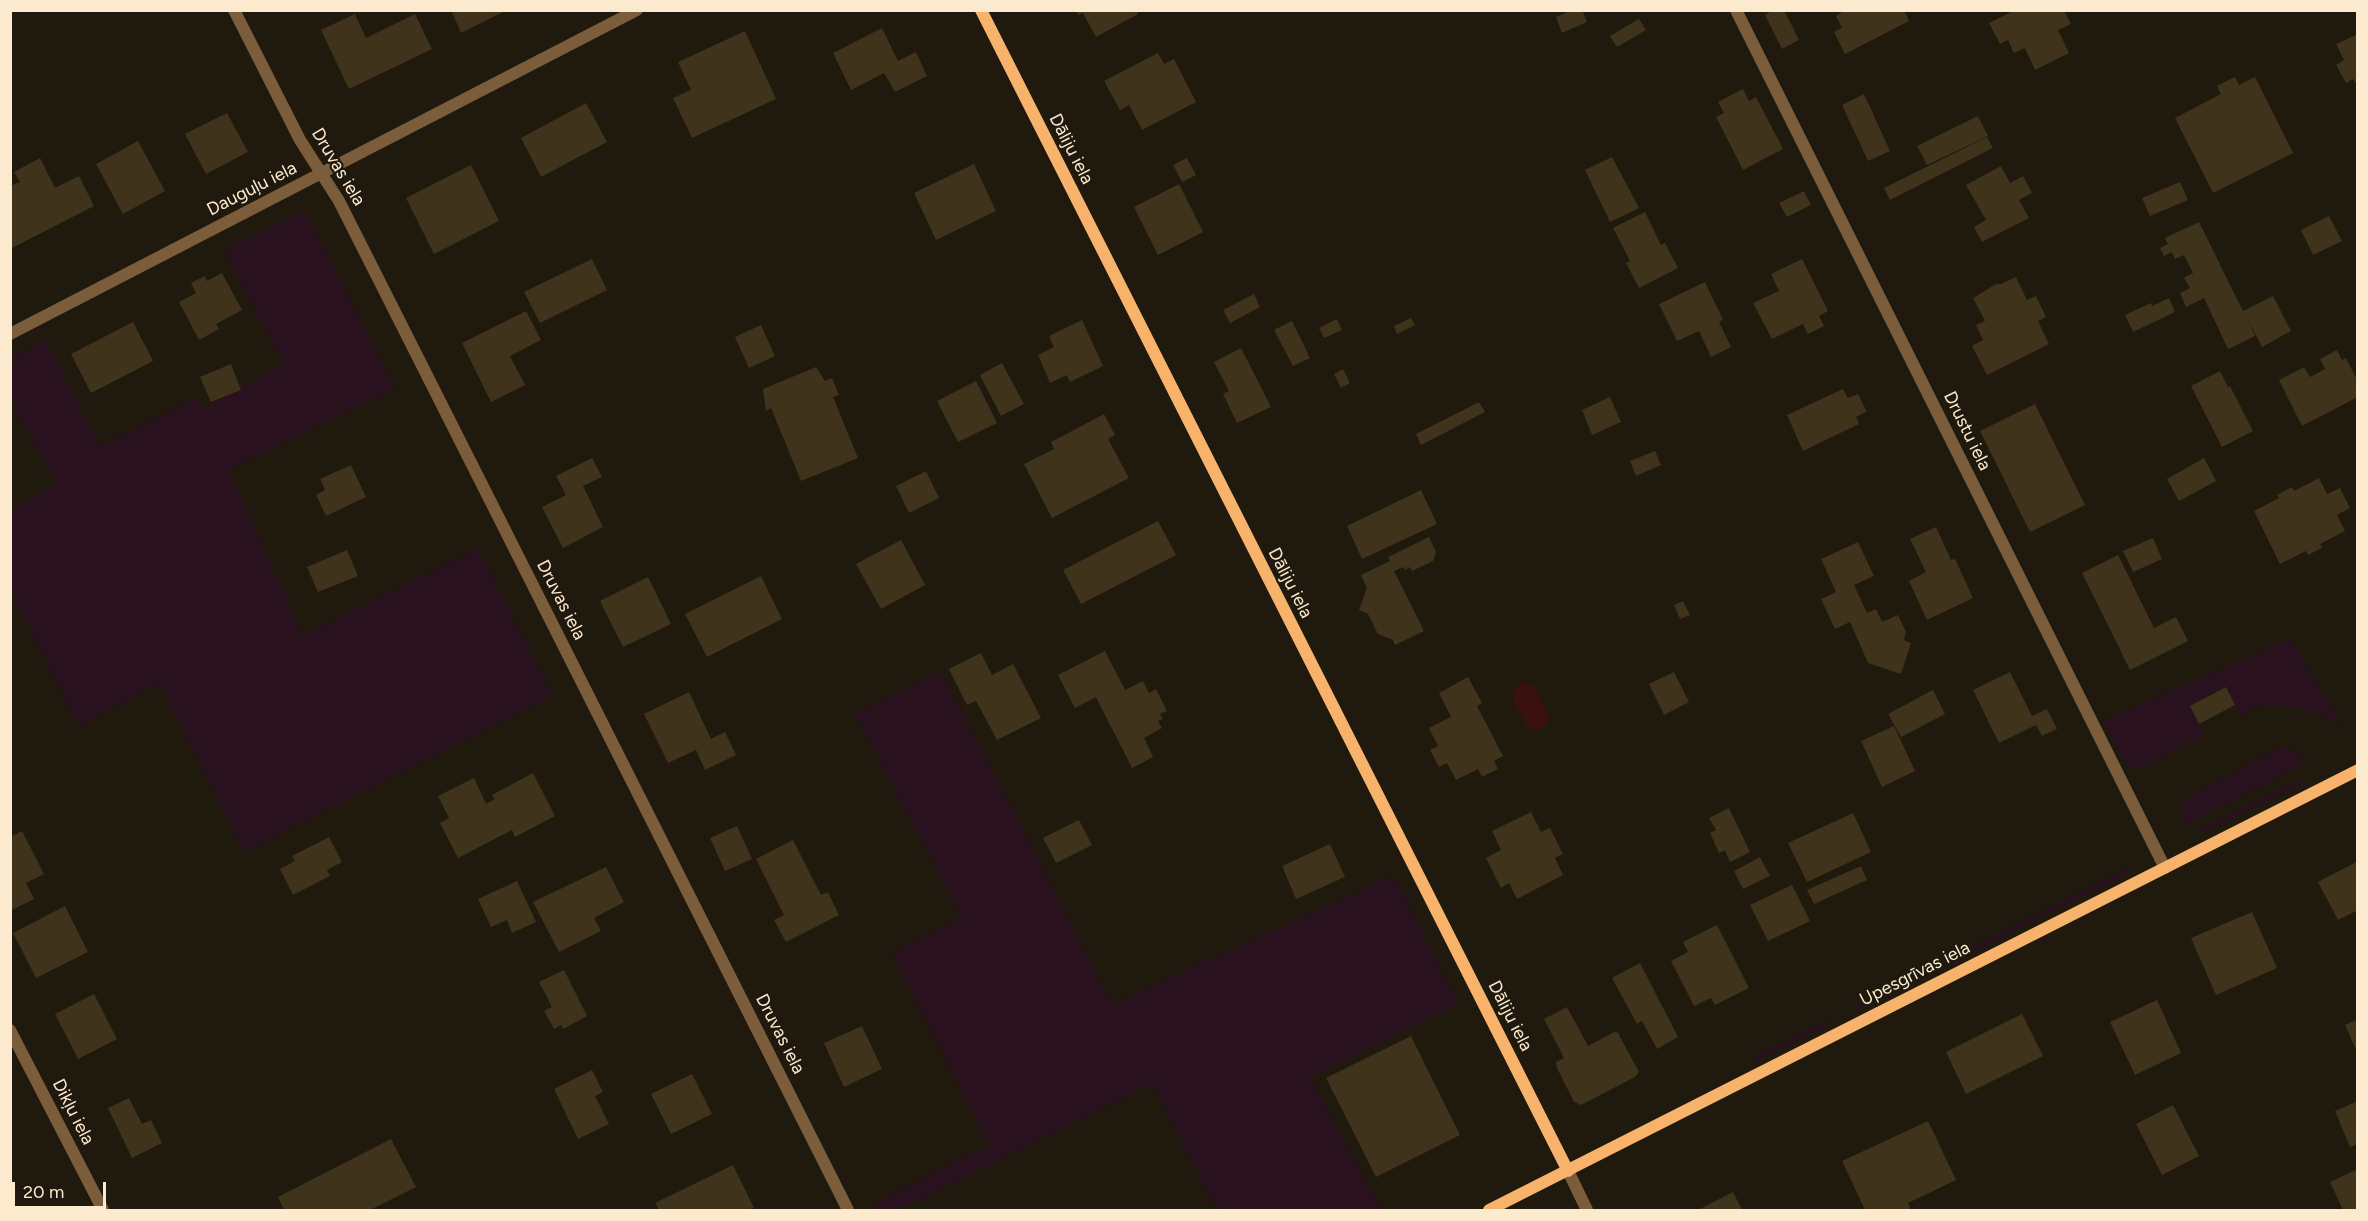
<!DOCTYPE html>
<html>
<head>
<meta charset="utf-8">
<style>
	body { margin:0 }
	#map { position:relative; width:2368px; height:1221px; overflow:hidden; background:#1f190e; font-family:Figtree,sans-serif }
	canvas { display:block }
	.frame { position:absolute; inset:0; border:12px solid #fceacf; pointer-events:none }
	.scale { position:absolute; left:12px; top:1182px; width:94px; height:27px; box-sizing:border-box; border:3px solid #fceacf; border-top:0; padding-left:8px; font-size:18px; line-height:21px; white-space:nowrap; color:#fceacf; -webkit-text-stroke:4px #1f190e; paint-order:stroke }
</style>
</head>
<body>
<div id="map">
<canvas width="2368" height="1221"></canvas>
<div class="frame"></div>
<div class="scale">20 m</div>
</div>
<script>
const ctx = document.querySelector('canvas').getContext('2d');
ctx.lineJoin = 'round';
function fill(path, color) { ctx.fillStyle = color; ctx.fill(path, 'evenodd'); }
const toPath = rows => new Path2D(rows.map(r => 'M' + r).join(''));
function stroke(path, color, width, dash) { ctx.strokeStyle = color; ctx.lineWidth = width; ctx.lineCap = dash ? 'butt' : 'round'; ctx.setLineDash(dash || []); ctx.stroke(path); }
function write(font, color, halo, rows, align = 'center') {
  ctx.font = font + ' Figtree,sans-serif'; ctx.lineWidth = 4.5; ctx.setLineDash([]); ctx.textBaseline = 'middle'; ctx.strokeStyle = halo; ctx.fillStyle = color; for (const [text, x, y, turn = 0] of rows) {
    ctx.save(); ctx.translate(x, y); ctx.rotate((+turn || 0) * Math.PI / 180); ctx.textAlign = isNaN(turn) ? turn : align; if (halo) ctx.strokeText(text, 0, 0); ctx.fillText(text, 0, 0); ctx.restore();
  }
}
const green = toPath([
	[304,210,395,389,228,470,303,635,478,549,553,696,244,852,159,683,79,726,11,589,11,508,57,485,11,400,11,358,46,341,99,447,196,398,201,409,284,365,224,250],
	[2290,639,2343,727,2312,711,2289,706,2259,705,2240,716,2225,688,2190,706,2205,735,2147,765,2128,768,2103,721],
	[941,671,1112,1004,1393,876,1458,1004,1310,1078,1382,1210,1217,1210,1152,1084,897,1210,878,1210,874,1203,989,1145,892,952,962,918,855,713],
	[2283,746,2289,747,2300,755,2305,764,2186,824,2180,815,2183,802,2189,796],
	[2298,780,2300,784,2211,830,2197,831],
	[2126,868,2129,872,1856,1011,1854,1006],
	[1829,1019,1831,1023,1754,1062,1752,1058]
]);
const water = toPath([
	[1522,683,1530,684,1535,689,1547,712,1549,719,1546,726,1539,730,1531,729,1526,724,1514,701,1512,694,1515,687]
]);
const building = toPath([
	[451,10,507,10,461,33],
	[1076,10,1136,10,1138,14,1096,37,1083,13,1078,15],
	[1572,10,1582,10,1587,22,1562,33,1556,17],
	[1773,10,1784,10,1799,40,1782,49,1765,15],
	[1845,10,1904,10,1909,21,1845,54,1834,32,1842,28,1836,16],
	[2015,10,2064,10,2071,24,2058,30,2069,53,2035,70,2025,48,2014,53,2008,40,2000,44,1989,23],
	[355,14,366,38,415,14,432,49,349,89,321,30],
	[1639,19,1646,30,1617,47,1610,36],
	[882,28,898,61,916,52,927,76,895,92,884,73,851,90,833,53],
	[745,31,776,99,692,138,673,98,691,90,678,62],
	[2358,34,2358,87,2353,79,2346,83,2336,65,2344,60,2336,44],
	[1158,53,1164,64,1174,59,1196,102,1142,130,1129,105,1120,110,1104,81],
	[2235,77,2239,85,2255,77,2293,153,2213,193,2175,118,2221,94,2217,86],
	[1743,89,1749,101,1756,97,1783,149,1743,170,1716,117,1724,113,1718,102],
	[1864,94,1890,151,1868,161,1842,105],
	[586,103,607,142,541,177,521,138],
	[227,113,248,152,206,174,185,134],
	[1978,116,1988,136,1927,165,1917,146],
	[1987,137,1993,148,1890,200,1884,188],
	[138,141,165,191,123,214,96,164],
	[1612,157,1639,208,1610,222,1585,170],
	[40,158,55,188,79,176,94,206,10,249,10,186,20,182,14,172],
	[1187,158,1196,175,1182,182,1173,165],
	[974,164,996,211,936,240,914,193],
	[471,165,499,221,434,254,406,198],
	[2001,166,2010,183,2023,176,2032,193,2019,200,2029,218,1982,242,1974,227,1986,220,1966,185],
	[2180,182,2188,200,2150,216,2142,198],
	[1179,184,1203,232,1158,255,1134,207],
	[1804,191,1811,205,1787,217,1779,203],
	[1645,212,1661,245,1665,243,1678,268,1639,288,1626,263,1630,261,1613,228],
	[2329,216,2342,241,2313,255,2301,230],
	[2199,222,2243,311,2273,296,2291,331,2262,347,2248,320,2255,336,2228,349,2204,298,2186,307,2180,293,2190,288,2184,278,2193,273,2184,255,2175,259,2172,252,2164,256,2160,248,2168,244,2165,238],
	[592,259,607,290,540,323,524,292],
	[1802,259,1828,311,1819,316,1824,326,1808,334,1803,324,1772,339,1753,303,1779,291,1771,274],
	[222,273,242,310,216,324,219,329,199,340,179,302,196,293,191,283,205,276,207,281],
	[2016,277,2027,300,2036,296,2046,317,2038,321,2049,344,1987,375,1972,346,1983,340,1976,325,1985,321,1973,298,1996,284,2001,284],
	[1705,282,1723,320,1719,322,1731,347,1711,357,1699,331,1677,341,1659,304],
	[1254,294,1260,307,1230,323,1223,310],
	[2169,298,2175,312,2133,332,2125,315,2151,303,2152,306],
	[526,311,541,340,510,356,525,385,491,402,462,343],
	[1411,318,1415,325,1397,334,1394,326],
	[1337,319,1342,330,1324,338,1319,328],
	[1082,320,1103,366,1070,382,1067,375,1050,383,1038,355,1054,347,1049,336],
	[1292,321,1310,358,1293,366,1274,330],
	[133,322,153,361,91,393,71,354],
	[761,325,775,356,749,368,735,337],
	[1241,348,1271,407,1237,423,1223,394,1229,391,1214,362],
	[2337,350,2342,360,2346,358,2358,382,2358,397,2302,426,2279,380,2304,367,2310,377,2325,369,2320,359],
	[1002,363,1024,404,1001,416,980,375],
	[231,364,241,390,211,402,200,377],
	[816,367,825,381,832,378,839,395,833,397,858,458,801,481,771,408,766,411,763,389],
	[1343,369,1350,383,1341,388,1334,374],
	[2220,371,2228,387,2230,386,2253,431,2222,447,2191,386],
	[976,381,997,423,958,442,937,401],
	[1843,389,1848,398,1858,394,1866,410,1866,412,1856,417,1859,424,1803,451,1787,415],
	[1610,397,1621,422,1592,435,1582,410],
	[1479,402,1485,412,1421,445,1416,434],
	[2035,404,2085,505,2030,532,1980,431],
	[1104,414,1115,435,1108,439,1129,478,1052,518,1024,464,1054,449,1051,442],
	[1655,451,1661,465,1636,476,1630,461],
	[592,458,602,477,583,486,603,527,563,548,542,507,566,495,556,476],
	[2204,458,2216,481,2179,501,2167,479],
	[351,465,366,497,326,516,316,495,325,490,320,479],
	[926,471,939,498,909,513,896,486],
	[2319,478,2327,494,2340,488,2350,508,2337,515,2345,531,2320,544,2322,548,2308,555,2306,551,2280,564,2254,511,2279,498,2277,495,2292,487,2294,491],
	[1421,490,1437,524,1362,559,1347,526],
	[1158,521,1176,555,1081,604,1063,570],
	[1936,527,1951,560,1955,559,1973,598,1927,620,1909,581,1926,572,1910,539],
	[1429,537,1436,552,1433,561,1412,571,1410,567,1405,570,1403,567,1394,571,1424,631,1395,645,1393,640,1378,634,1368,614,1359,610,1367,588,1361,575,1390,561,1388,557],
	[2153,538,2162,559,2133,572,2123,551],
	[901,540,925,585,881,609,856,564],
	[1858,542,1874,576,1854,585,1867,613,1876,609,1882,622,1898,615,1906,632,1904,640,1911,643,1901,674,1868,663,1850,622,1835,629,1821,599,1836,592,1821,559],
	[347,550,358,576,318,592,307,567],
	[2118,555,2154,628,2176,617,2188,641,2130,670,2082,573],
	[761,576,782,619,707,657,685,614],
	[648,577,671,624,623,647,600,601],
	[1683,601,1690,615,1680,619,1674,605],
	[1105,651,1125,690,1143,681,1149,693,1156,689,1167,711,1160,714,1163,719,1158,721,1162,728,1144,738,1153,757,1132,768,1096,697,1075,708,1058,675],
	[981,653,992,675,1013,664,1041,718,997,740,976,701,967,705,949,669],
	[1674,672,1689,702,1664,715,1649,684],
	[2010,672,2032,716,2047,709,2057,729,2042,736,2036,725,1999,743,1973,690],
	[1468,677,1482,703,1477,706,1503,756,1494,761,1498,769,1482,777,1478,769,1456,780,1447,763,1439,767,1430,750,1438,746,1429,728,1451,717,1439,693],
	[2226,687,2235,705,2199,724,2190,706],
	[1933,690,1945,714,1901,737,1888,714],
	[689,692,711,739,725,732,736,755,705,770,696,750,668,763,644,714],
	[1894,726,1915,771,1882,787,1861,741],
	[533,773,555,816,515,837,512,830,458,858,440,823,449,818,438,796,474,778,486,804,495,799,492,795],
	[1729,808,1750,852,1730,862,1725,850,1719,853,1710,833,1716,830,1709,818],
	[1531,812,1541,832,1550,828,1563,854,1555,858,1563,875,1517,899,1509,883,1501,888,1486,858,1501,850,1492,831],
	[1853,813,1871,852,1807,882,1788,843],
	[1079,820,1092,845,1056,863,1043,838],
	[737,826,752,859,725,871,710,838],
	[22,831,44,874,26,883,34,899,10,911,10,837],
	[329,837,342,862,327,870,330,876,293,895,280,869,295,861,292,856],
	[793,840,821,895,828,892,839,915,786,942,774,920,784,915,756,859],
	[1330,844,1345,877,1296,899,1282,866],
	[1760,857,1770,876,1743,889,1734,871],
	[2358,861,2358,910,2338,920,2318,882],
	[1861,866,1867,880,1814,904,1807,890],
	[606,867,624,902,594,918,601,931,559,952,533,902],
	[517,881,536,922,512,933,507,920,491,927,478,899],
	[1792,885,1810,921,1768,941,1750,905],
	[65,906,88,952,36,978,13,933],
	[2252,912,2277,968,2216,995,2191,938],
	[1717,925,1749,988,1715,1005,1711,998,1694,1006,1671,961,1688,952,1683,942],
	[1640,963,1678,1037,1657,1049,1642,1021,1637,1024,1612,978],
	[564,970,587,1016,563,1029,561,1025,554,1029,544,1011,552,1007,539,982],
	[94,994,117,1039,78,1059,55,1014],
	[2157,1000,2181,1053,2135,1075,2110,1022],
	[1567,1007,1588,1046,1614,1032,1618,1033,1639,1072,1635,1077,1581,1105,1574,1102,1557,1068,1556,1062,1564,1058,1544,1019],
	[2022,1014,2043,1056,1966,1094,1946,1052],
	[2358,1019,2358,1054,2345,1025],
	[862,1026,882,1069,844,1087,824,1043],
	[1411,1036,1460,1135,1376,1177,1326,1078],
	[592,1070,603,1092,595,1096,609,1124,578,1139,554,1089],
	[692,1074,712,1114,671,1134,651,1094],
	[129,1098,142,1124,151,1120,162,1143,132,1158,108,1108],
	[2358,1101,2358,1144,2350,1147,2335,1111],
	[2173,1105,2199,1156,2162,1175,2136,1124],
	[1928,1121,1956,1180,1908,1203,1911,1210,1865,1210,1842,1161],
	[391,1139,416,1187,370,1210,284,1210,278,1197],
	[733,1165,754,1208,748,1210,659,1210,655,1203],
	[2358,1169,2358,1210,2343,1210,2330,1182],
	[1733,1192,1742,1210,1698,1210]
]);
const street = toPath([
	[234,10,300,140,339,201,848,1210],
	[1736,10,2165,868],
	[10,334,637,10],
	[10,1030,103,1210],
	[1568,1171,1587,1210]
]);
const secondary = toPath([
	[981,10,1568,1171],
	[1489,1210,2358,770]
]);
const streetNames = [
	["Dāliju iela",1071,149,63],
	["Druvas iela",338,167,59],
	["Dauguļu iela",252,189,-27],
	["Drustu iela",1967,431,64],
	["Dāliju iela",1290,583,63],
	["Druvas iela",561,600,63],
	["Upesgrīvas iela",1915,974,-27],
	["Dāliju iela",1510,1016,63],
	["Druvas iela",780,1034,63],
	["Dikļu iela",73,1112,63]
];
fill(green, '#29111e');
fill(water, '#3a110c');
fill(building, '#3f341b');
stroke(street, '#7b5d3b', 12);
stroke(secondary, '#f7b26b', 12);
write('18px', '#fceacf', '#1f190e', streetNames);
</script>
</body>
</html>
